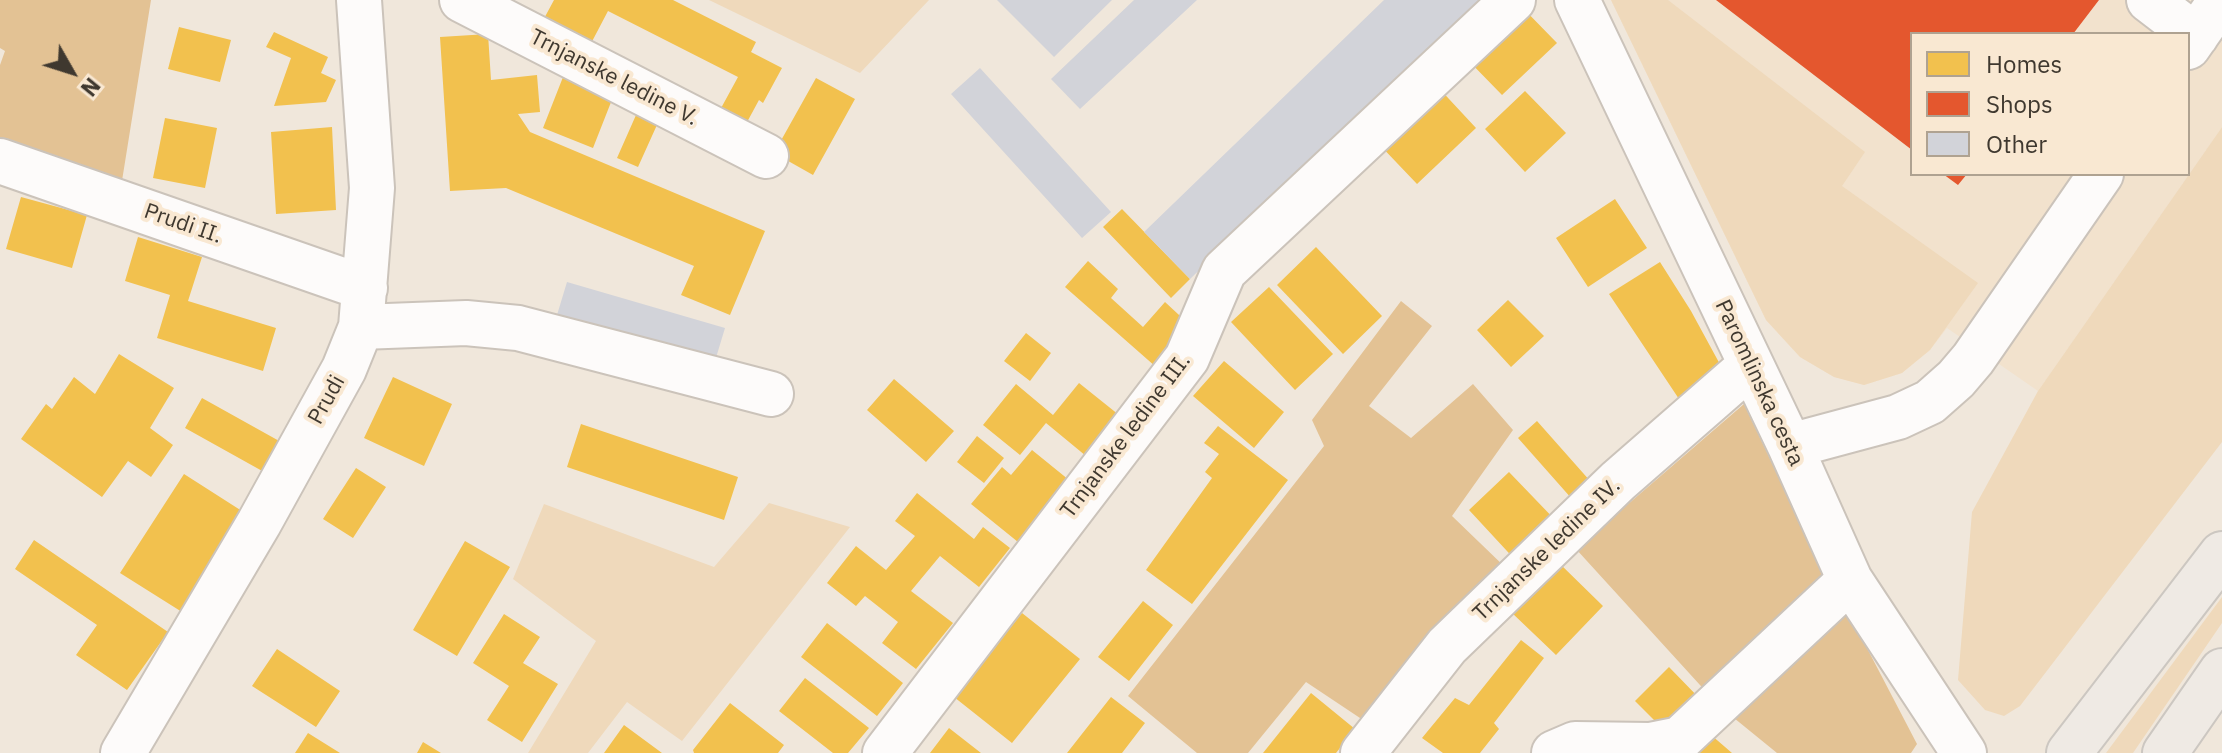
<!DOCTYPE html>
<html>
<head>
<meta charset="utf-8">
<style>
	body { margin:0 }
	#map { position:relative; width:2222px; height:753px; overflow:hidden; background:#f0e7db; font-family:"IBM Plex Sans",sans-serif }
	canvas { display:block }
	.legend { position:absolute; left:1910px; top:32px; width:280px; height:144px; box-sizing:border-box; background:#f9e8d2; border:2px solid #afa291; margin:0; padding:10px 14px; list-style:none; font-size:24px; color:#3f382f }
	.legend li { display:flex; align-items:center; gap:16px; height:40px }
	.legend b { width:40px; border:2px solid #afa291 }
	.north { position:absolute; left:32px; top:32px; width:80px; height:80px; -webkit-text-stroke:6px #f9e8d2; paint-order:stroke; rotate:129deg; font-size:22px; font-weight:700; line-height:32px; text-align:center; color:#3f382f }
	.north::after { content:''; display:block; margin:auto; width:28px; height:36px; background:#3f382f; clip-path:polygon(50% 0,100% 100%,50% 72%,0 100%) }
</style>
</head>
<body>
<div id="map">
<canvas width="2222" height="753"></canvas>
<ul class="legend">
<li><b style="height:22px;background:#f2c14e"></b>Homes</li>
<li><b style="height:22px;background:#e4572e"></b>Shops</li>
<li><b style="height:22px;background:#d2d3d9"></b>Other</li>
</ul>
<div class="north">N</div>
</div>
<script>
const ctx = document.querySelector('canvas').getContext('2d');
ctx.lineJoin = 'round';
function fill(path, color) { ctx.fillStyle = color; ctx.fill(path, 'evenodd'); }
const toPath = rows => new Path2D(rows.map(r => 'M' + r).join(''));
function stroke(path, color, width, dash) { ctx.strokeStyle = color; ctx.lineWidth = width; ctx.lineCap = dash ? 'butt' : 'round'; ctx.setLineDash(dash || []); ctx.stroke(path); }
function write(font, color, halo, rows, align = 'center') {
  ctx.font = font + ' "IBM Plex Sans",sans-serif'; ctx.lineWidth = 8; ctx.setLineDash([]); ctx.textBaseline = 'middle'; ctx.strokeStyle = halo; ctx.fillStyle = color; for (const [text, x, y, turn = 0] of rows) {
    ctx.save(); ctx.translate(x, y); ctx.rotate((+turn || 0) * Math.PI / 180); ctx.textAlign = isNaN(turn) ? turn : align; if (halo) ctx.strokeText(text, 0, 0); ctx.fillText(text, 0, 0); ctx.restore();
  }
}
const built = toPath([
	[1611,0,2222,0,2222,127,2038,391,1947,328,1930,350,1902,373,1864,385,1834,377,1800,357,1766,320],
	[1912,34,2188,34,2188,174,1912,174]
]);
const green = toPath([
	[709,0,929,0,860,73],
	[1611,0,1668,0,1865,152,1842,186,1978,283,1930,350,1902,373,1864,385,1834,377,1800,357,1766,320],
	[2222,127,2222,442,2020,706,2004,716,1985,710,1958,680,1972,512,2038,391],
	[769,503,850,527,682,741,627,702,588,753,528,753,596,641,513,579,544,504,714,567],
	[2222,597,2222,623,2133,753,2106,753]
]);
const forest = toPath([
	[0,0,151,0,121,187,0,141,0,65,5,51,0,48],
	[1401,301,1432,326,1369,406,1411,438,1473,384,1513,430,1452,516,1507,569,1369,724,1306,682,1248,753,1197,753,1128,696,1324,446,1312,420],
	[1744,404,1830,585,1710,696,1576,549],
	[1844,604,1917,744,1911,753,1777,753,1734,718]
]);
const homes = toPath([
	[554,0,673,0,756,42,751,52,782,68,763,103,759,100,746,124,720,110,738,77,608,11,587,51,540,26],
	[1518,3,1557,43,1502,95,1463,55],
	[179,27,231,40,220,82,168,69],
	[274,32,328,57,321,73,336,80,326,102,274,106,291,58,266,47],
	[488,34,491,80,537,75,540,112,518,114,530,132,765,231,730,315,681,295,694,266,506,188,450,191,440,37],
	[565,72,615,92,593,148,543,128],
	[816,78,855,99,813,175,774,153],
	[1436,85,1476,128,1417,184,1376,141],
	[1525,91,1566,133,1525,172,1485,129],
	[640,106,661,116,638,167,617,158],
	[165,118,217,128,205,188,153,178],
	[332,127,336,210,276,214,271,132],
	[21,197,87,215,72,268,6,249],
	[1615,199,1647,248,1588,287,1556,238],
	[1122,209,1190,279,1171,298,1103,227],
	[138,237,202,257,188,301,276,328,263,371,157,338,170,295,125,281],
	[1316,247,1382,316,1343,354,1277,285],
	[1088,261,1118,289,1111,298,1143,327,1165,302,1192,327,1156,367,1065,287],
	[1660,262,1691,311,1722,368,1681,402,1609,294],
	[1269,287,1333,354,1295,390,1231,322],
	[1508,300,1544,336,1511,367,1477,330],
	[1026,333,1051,353,1030,381,1004,361],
	[119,354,174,388,150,428,173,445,151,477,128,461,102,497,21,439,46,404,52,409,74,377,95,394],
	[1224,361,1284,412,1254,448,1193,396],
	[393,377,452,404,424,466,364,438],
	[894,379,954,431,926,462,867,410],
	[1079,383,1119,415,1086,456,1046,423,1020,455,983,425,1016,384,1053,415],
	[202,398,281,442,264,472,185,428],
	[1537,421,1591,482,1572,499,1518,438],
	[581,424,738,477,724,520,567,467],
	[1218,426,1288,480,1192,604,1146,570,1212,478,1205,472,1219,454,1204,443],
	[977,436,1004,458,984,483,957,462],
	[1032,450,1069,480,1018,542,971,504,1002,467,1011,475],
	[356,468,386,487,353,538,323,519],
	[1509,472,1560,525,1519,564,1469,510],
	[184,474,245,513,182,612,120,573],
	[917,493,974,539,983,527,1010,548,979,587,940,556,911,591,953,623,916,669,882,643,898,622,865,596,856,606,827,583,856,546,886,570,915,536,895,521],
	[34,540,168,632,127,690,76,655,97,625,15,569],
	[465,541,510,567,457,656,413,630],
	[1558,562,1603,606,1556,655,1511,612],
	[1143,601,1173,625,1129,681,1098,657],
	[1022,613,1080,659,1012,743,954,697],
	[504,614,540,637,523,663,558,684,522,742,487,720,509,686,473,663],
	[827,623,903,683,877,716,801,657],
	[1521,640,1544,658,1494,723,1499,729,1480,753,1443,753,1422,738,1455,698,1469,705],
	[277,649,340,691,316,727,252,686],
	[1669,667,1703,702,1670,736,1635,701],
	[805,678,869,728,848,753,833,753,779,711],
	[1311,693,1355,729,1336,753,1263,753],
	[1111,697,1145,723,1122,753,1067,753],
	[730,703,784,745,778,753,694,753,693,750],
	[624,725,662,753,604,753],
	[949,728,981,753,930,753],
	[1703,728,1732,753,1682,753],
	[308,733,340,753,295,753],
	[423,742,441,753,417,753]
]);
const shops = toPath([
	[1716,0,2099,0,2073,34,1912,34,1912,150],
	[1943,174,1967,174,1958,185]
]);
const building = toPath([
	[997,0,1112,0,1054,57],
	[1134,0,1197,0,1080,109,1051,79],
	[1384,0,1481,0,1190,279,1144,232],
	[980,68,1111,212,1082,238,951,94],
	[567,282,725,328,715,361,557,315]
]);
const minor = toPath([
	[462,0,766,156],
	[1577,0,1790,446,1850,580,1964,753],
	[2149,0,2196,36],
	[2188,47,2221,0],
	[0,161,365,288],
	[361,327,466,323,518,328,771,394],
	[1790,446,1898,417,1930,402,1956,379,1973,359,2101,174],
	[123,753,259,523,344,369,361,327,372,188,359,0],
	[885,753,1187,358,1224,271,1513,0],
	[1363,753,1447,646,1618,481,1751,365],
	[1554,753,1575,744,1650,745,1680,739,1850,580]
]);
const major = toPath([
	[2069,753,2222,554],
	[2165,753,2222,671]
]);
const streetNames = [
	["Trnjanske ledine V.",614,78,27],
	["Prudi II.",183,224,19],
	["Paromlinska cesta",1759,383,65],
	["Prudi",327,400,-61],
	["Trnjanske ledine III.",1126,436,-53],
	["Trnjanske ledine IV.",1547,550,-44]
];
fill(built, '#f2e2cd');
fill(green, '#efd9bb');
fill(forest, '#e3c294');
fill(homes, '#f2c14e');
fill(shops, '#e4572e');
fill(building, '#d2d3d9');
stroke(minor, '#cbc3ba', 48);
stroke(major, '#ccc7c1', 48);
stroke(minor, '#fdfbfa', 44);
stroke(major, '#efeae4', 44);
write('22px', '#3f382f', '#f9e8d2', streetNames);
</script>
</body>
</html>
